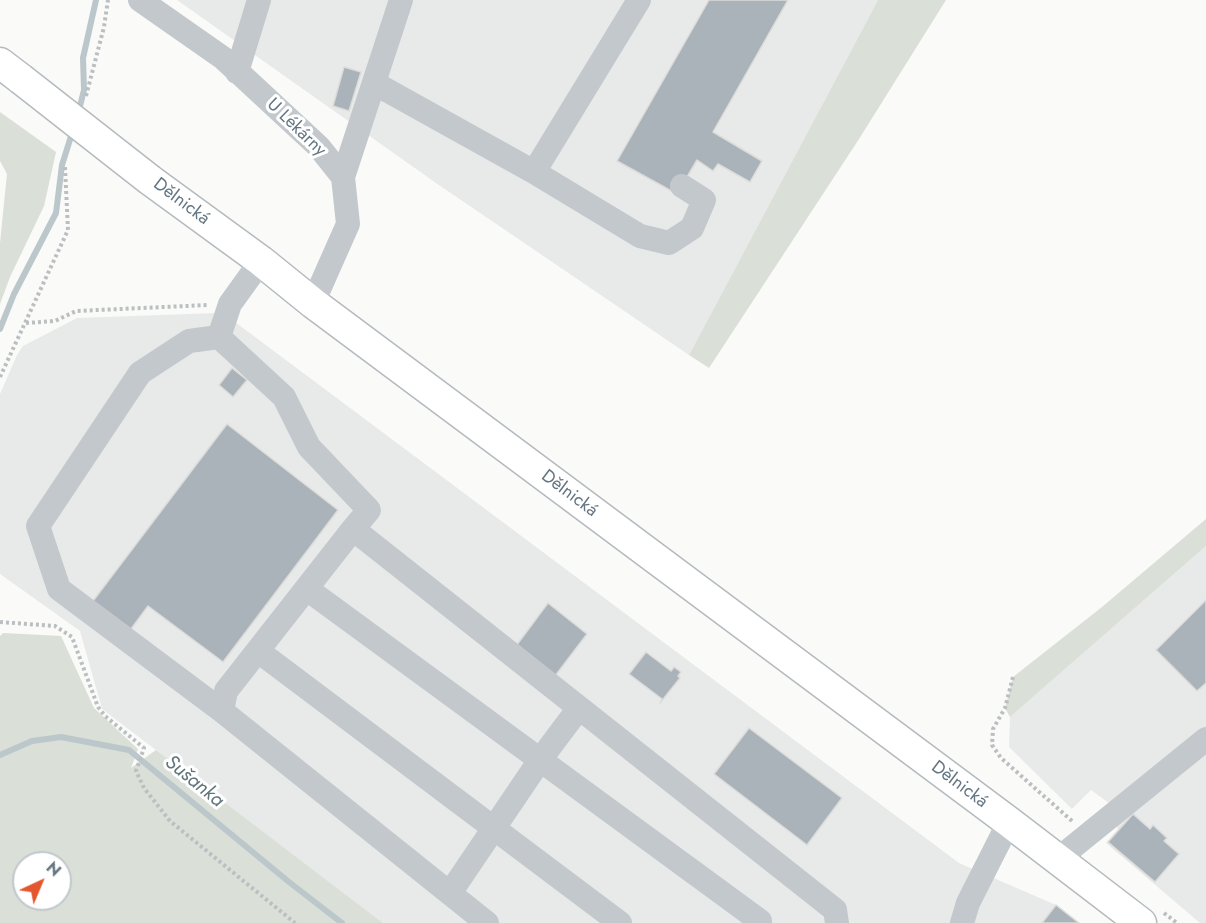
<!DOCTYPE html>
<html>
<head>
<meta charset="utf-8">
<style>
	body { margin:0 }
	#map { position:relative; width:1206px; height:923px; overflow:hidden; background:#fafaf8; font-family:Jost,sans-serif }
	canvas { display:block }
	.north { position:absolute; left:12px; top:851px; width:60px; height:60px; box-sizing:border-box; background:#fff; border:2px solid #c1c8cd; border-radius:50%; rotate:44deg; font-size:16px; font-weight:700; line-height:24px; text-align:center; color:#657683 }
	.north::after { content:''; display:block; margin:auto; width:21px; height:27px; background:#e4572e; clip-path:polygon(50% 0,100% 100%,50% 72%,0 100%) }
</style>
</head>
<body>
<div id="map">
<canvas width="1206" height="923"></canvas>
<div class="north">N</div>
</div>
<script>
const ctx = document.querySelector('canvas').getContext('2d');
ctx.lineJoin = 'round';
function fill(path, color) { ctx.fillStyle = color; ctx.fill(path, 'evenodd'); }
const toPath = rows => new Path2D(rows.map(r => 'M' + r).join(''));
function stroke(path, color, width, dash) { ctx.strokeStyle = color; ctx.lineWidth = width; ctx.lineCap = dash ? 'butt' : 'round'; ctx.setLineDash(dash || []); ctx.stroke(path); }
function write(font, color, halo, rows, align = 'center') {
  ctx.font = font + ' Jost,sans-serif'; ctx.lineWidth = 6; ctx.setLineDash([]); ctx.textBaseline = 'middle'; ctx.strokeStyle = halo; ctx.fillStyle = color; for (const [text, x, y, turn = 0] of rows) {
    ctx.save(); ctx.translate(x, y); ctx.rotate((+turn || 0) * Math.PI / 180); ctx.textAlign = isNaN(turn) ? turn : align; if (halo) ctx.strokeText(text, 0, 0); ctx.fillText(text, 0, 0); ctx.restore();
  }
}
const built = toPath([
	[177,0,878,0,689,355,436,183],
	[216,313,231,319,959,863,1056,905,1079,923,383,923,102,709,80,631,0,574,0,394,17,355,23,346,77,318],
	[1206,546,1206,923,1200,923,1106,843,1118,829,1102,810,1109,803,1091,790,1072,809,1009,747,1010,717]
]);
const green = toPath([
	[878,0,946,0,859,139,709,368,689,355],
	[0,112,56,152,44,206,10,277,0,304,0,243,7,174,0,161],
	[1206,519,1206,546,1010,717,1005,708,1013,677,1102,607],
	[3,633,61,636,94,708,138,749,131,768,156,750,383,923,0,923,0,636],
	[24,863,60,863,60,899,24,899]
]);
const stream = toPath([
	[78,114,84,90,83,58,96,0],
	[0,329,14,294,56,213,62,165,73,130],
	[0,755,32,741,61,737,129,750,289,882,342,923]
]);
const building = toPath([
	[709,0,788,0,713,132,762,161,750,182,718,164,713,171,697,160,677,194,617,161,709,0],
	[344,67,361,72,349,111,333,106,344,67],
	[232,368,247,380,233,397,219,385,232,368],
	[227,424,338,510,223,662,148,606,131,629,93,601,227,424],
	[1206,600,1206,683,1197,691,1156,650,1206,600],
	[548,603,587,634,555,676,516,646,548,603],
	[646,652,671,671,674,667,681,672,678,676,680,678,660,703,662,699,629,674,646,652],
	[749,728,842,798,807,845,714,774,749,728],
	[1133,814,1150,829,1153,825,1167,838,1164,841,1179,854,1155,882,1108,842,1133,814],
	[1056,905,1079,923,1042,923,1056,905]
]);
const path = toPath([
	[86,96,104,27,108,0],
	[26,323,55,321,76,311,208,305],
	[0,377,68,230,65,167],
	[0,622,55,626,72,637,98,707,105,716,144,748,136,771,144,788,170,821,295,923],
	[1013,677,1005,708,993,729,992,745,1001,758,1072,821],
	[1164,913,1177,923]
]);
const minor = toPath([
	[140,0,223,58,319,147,343,177,348,224,313,303],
	[237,72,259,0],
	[374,83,534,172,639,0],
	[534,172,640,236,669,243,692,228,704,200,682,186],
	[343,177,401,0],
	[219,337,230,304,261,261],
	[307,589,760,921,760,923],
	[258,651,620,923],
	[222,711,59,589,38,526,140,373,189,341,219,337,284,397,309,447,369,510,353,529],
	[1058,859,1206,739],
	[450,893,540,760,579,708],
	[487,923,222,711,226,691,353,529,835,910,837,923],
	[962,923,968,903,1009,822]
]);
const major = toPath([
	[0,63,21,79],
	[150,180,261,261,313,303,1009,822,1141,923]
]);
const majorBridge = toPath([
	[21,79,150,180]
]);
const streetNames = [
	["U Lékárny",296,128,44],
	["Dělnická",181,202,37],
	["Dělnická",569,494,37],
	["Dělnická",959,785,37]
];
const waterNames = [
	["Sušanka",194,782,39]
];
fill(built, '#e8e9e9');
fill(green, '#dadfd7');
stroke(stream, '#bbc7cb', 6);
fill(building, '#aab3b9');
stroke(building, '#dcdcda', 1.5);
stroke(major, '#b5babe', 33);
stroke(path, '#bbbfc2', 4, [3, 3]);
stroke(minor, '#c3c8cc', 24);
stroke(major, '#fff', 30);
stroke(majorBridge, '#b5babe', 33, []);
stroke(majorBridge, '#fff', 30);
write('18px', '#657683', '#fff', streetNames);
write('italic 20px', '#60757c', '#fff', waterNames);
</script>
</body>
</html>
